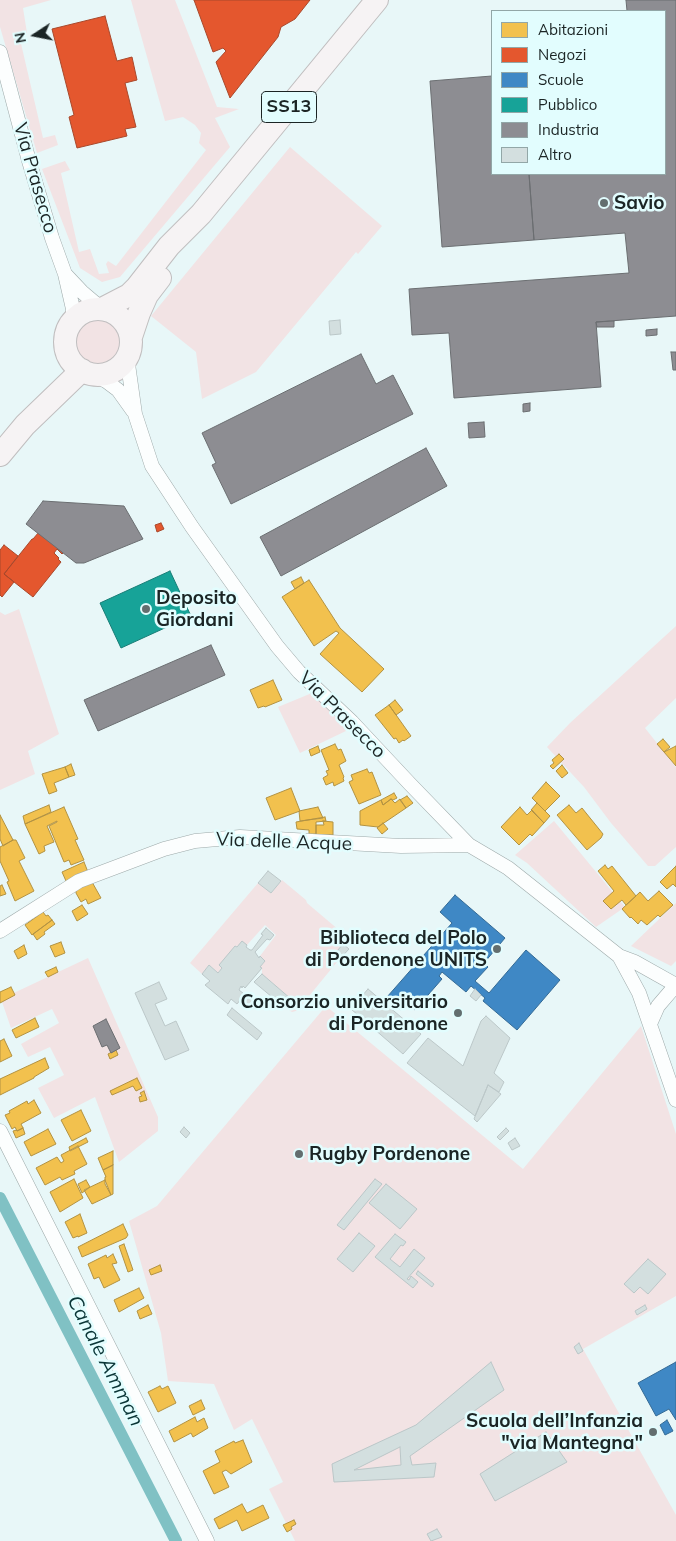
<!DOCTYPE html>
<html>
<head>
<meta charset="utf-8">
<style>
	body { margin:0 }
	#map { position:relative; width:676px; height:1541px; overflow:hidden; background:#e8f7f8; font-family:Mulish,sans-serif }
	canvas { display:block }
	.legend { position:absolute; left:491px; top:10px; width:175px; height:165px; box-sizing:border-box; background:#e2fdfe; border:1px solid #92a7a7; margin:0; padding:6px 9px; list-style:none; font-size:15px; color:#1b2525 }
	.legend li { display:flex; align-items:center; gap:10px; height:25px }
	.legend b { width:25px; border:1px solid #92a7a7 }
	.north { position:absolute; left:10px; top:10px; width:50px; height:50px; -webkit-text-stroke:4px #e2fdfe; paint-order:stroke; rotate:259deg; font-size:14px; font-weight:700; line-height:20px; text-align:center; color:#1b2525 }
	.north::after { content:''; display:block; margin:auto; width:18px; height:22px; background:#1b2525; clip-path:polygon(50% 0,100% 100%,50% 72%,0 100%) }
</style>
</head>
<body>
<div id="map">
<canvas width="676" height="1541"></canvas>
<ul class="legend">
<li><b style="height:14px;background:#f2c14e"></b>Abitazioni</li>
<li><b style="height:14px;background:#e4572e"></b>Negozi</li>
<li><b style="height:14px;background:#3f88c5"></b>Scuole</li>
<li><b style="height:14px;background:#17a398"></b>Pubblico</li>
<li><b style="height:14px;background:#8d8d92"></b>Industria</li>
<li><b style="height:14px;background:#d3dfdf"></b>Altro</li>
</ul>
<div class="north">N</div>
</div>
<script>
const ctx = document.querySelector('canvas').getContext('2d');
ctx.lineJoin = 'round';
function fill(path, color) { ctx.fillStyle = color; ctx.fill(path, 'evenodd'); }
const toPath = rows => new Path2D(rows.map(r => 'M' + r).join(''));
function stroke(path, color, width, dash) { ctx.strokeStyle = color; ctx.lineWidth = width; ctx.lineCap = dash ? 'butt' : 'round'; ctx.setLineDash(dash || []); ctx.stroke(path); }
function write(font, color, halo, rows, align = 'center') {
  ctx.font = font + ' Mulish,sans-serif'; ctx.lineWidth = 5; ctx.setLineDash([]); ctx.textBaseline = 'middle'; ctx.strokeStyle = halo; ctx.fillStyle = color; for (const [text, x, y, turn = 0] of rows) {
    ctx.save(); ctx.translate(x, y); ctx.rotate((+turn || 0) * Math.PI / 180); ctx.textAlign = isNaN(turn) ? turn : align; if (halo) ctx.strokeText(text, 0, 0); ctx.fillText(text, 0, 0); ctx.restore();
  }
}
const green = toPath([
	[0,0,51,0,23,8,27,33,19,35,43,138,55,135,58,145,37,153,0,27],
	[131,0,175,0,217,107,239,109,215,118,230,147,120,277,102,282,80,268,42,169,65,161,70,170,61,173,79,252,90,249,99,274,109,273,106,264,108,261,116,266,206,150,199,143,201,133,195,125,183,117,165,121],
	[290,147,382,226,358,254,356,252,256,372,202,399,196,352,151,316],
	'76 342a22 22 0 1 1 44 0a22 22 0 1 1-44 0Z',
	[19,609,59,734,28,751,35,774,0,790,0,612,5,615],
	[676,626,676,698,645,728,676,767,676,847,655,866,648,866,611,823,584,787,547,747,570,723],
	[312,693,348,730,300,753,278,707],
	[554,821,625,907,596,927,527,863,515,855],
	[282,880,306,900,307,903,346,936,343,944,332,957,337,962,300,1007,296,1011,292,1012,284,1007,291,999,262,974,262,968,260,967,265,961,260,956,276,935,265,925,247,945,235,946,218,973,209,965,202,974,190,963,258,883,271,893],
	[676,903,676,961,671,966,631,946],
	[88,958,158,1117,158,1131,119,1162,95,1097,54,1118,38,1088,64,1075,50,1047,28,1057,21,1044,59,1023,52,1009,11,1028,1,999],
	[326,1006,523,1169,641,1026,676,1134,676,1296,583,1349,676,1515,676,1541,295,1541,269,1489,283,1482,252,1419,234,1430,214,1384,168,1381,161,1333,129,1221,157,1206]
]);
const homes = toPath([
	[301,577,304,583,295,589,291,582,301,577],
	[309,580,340,628,384,669,362,692,320,654,339,633,336,631,314,646,282,597,309,580],
	[273,680,282,700,265,707,264,706,258,708,250,690,273,680],
	[395,700,403,710,396,715,389,705,395,700],
	[389,705,411,736,404,741,403,740,399,743,396,738,394,739,375,715,389,705],
	[663,739,670,747,664,752,657,744,663,739],
	[335,744,338,750,341,749,346,761,339,765,344,777,343,778,344,781,334,786,333,782,326,785,323,778,328,775,326,771,329,770,321,750,335,744],
	[318,746,320,752,311,756,309,750,318,746],
	[676,746,676,766,664,752,676,746],
	[559,754,564,759,553,769,550,766,554,763,552,760,559,754],
	[71,764,75,775,69,777,65,767,71,764],
	[562,765,568,773,562,778,556,771,562,765],
	[65,767,69,777,54,783,57,791,49,794,42,774,65,767],
	[367,769,369,773,372,772,381,795,359,804,349,782,353,780,351,775,367,769],
	[546,782,560,796,545,811,532,798,546,782],
	[291,788,300,811,275,820,266,798,291,788],
	[394,793,397,798,393,800,391,799,383,805,381,800,394,793],
	[407,796,413,803,406,808,400,800,407,796],
	[391,799,395,803,400,799,406,808,378,827,360,825,360,811,381,800,383,805,391,799],
	[537,803,550,816,544,823,531,810,537,803],
	[49,805,51,812,25,824,23,816,49,805],
	[569,805,576,813,582,808,603,834,601,838,587,850,557,815,569,805],
	[64,807,78,839,75,840,84,860,71,865,69,860,64,862,49,826,57,822,57,821,47,826,54,842,44,846,45,851,39,854,25,824,64,807],
	[318,807,323,818,300,821,299,811,318,807],
	[520,807,527,815,532,810,544,823,532,836,530,834,519,845,501,827,520,807],
	[0,815,13,840,3,846,0,839,0,815],
	[325,817,326,821,316,822,316,834,309,835,309,830,297,829,296,822,325,817],
	[323,821,333,822,333,835,316,835,316,825,324,825,323,821],
	[383,823,388,829,382,834,377,828,383,823],
	[13,840,16,840,25,858,19,861,34,891,15,901,7,882,9,881,0,861,0,847,13,840],
	[84,862,88,872,66,881,62,872,84,862],
	[605,865,608,869,612,866,636,896,626,905,622,900,611,909,603,901,614,891,598,871,605,865],
	[676,866,676,887,673,884,667,889,660,882,676,866],
	[92,882,101,898,88,904,86,899,81,902,76,893,76,890,92,882],
	[2,885,6,894,0,896,0,886,2,885],
	[659,891,673,905,660,917,658,915,647,925,641,920,638,924,631,917,630,918,622,909,640,892,648,901,659,891],
	[82,905,88,914,77,921,72,911,82,905],
	[43,912,46,916,48,915,52,920,32,935,25,925,43,912],
	[52,920,55,924,44,932,45,934,37,940,33,934,52,920],
	[61,942,65,953,55,957,50,946,61,942],
	[24,945,27,954,18,959,14,951,24,945],
	[56,967,58,972,48,977,45,972,56,967],
	[11,987,15,995,0,1003,0,992,11,987],
	[35,1018,39,1027,16,1038,12,1030,35,1018],
	[4,1039,12,1056,0,1062,0,1041,4,1039],
	[116,1050,118,1055,110,1059,108,1054,116,1050],
	[45,1058,49,1068,34,1077,34,1078,0,1095,0,1079,45,1058],
	[137,1078,142,1088,136,1091,133,1086,112,1095,110,1091,137,1078],
	[144,1091,147,1100,140,1102,139,1097,142,1096,140,1093,144,1091],
	[34,1100,41,1113,21,1124,23,1128,17,1131,15,1127,12,1129,5,1115,10,1113,9,1111,27,1101,28,1104,34,1100],
	[81,1110,91,1131,72,1141,61,1120,81,1110],
	[23,1128,25,1134,16,1138,13,1131,17,1130,17,1131,23,1128],
	[48,1129,56,1144,31,1156,24,1142,48,1129],
	[86,1138,88,1142,70,1151,69,1147,86,1138],
	[78,1146,87,1164,74,1171,75,1174,62,1180,60,1177,45,1185,36,1168,57,1157,61,1163,64,1161,61,1155,78,1146],
	[113,1151,113,1165,103,1170,98,1158,113,1151],
	[113,1165,113,1194,111,1195,105,1184,105,1177,106,1177,103,1170,113,1165],
	[74,1179,83,1198,60,1212,50,1192,74,1179],
	[86,1180,90,1187,82,1193,78,1184,86,1180],
	[105,1180,111,1195,92,1204,84,1190,105,1180],
	[80,1214,87,1233,78,1237,78,1236,73,1238,65,1222,80,1214],
	[123,1224,128,1235,126,1238,82,1257,78,1247,123,1224],
	[124,1244,133,1270,128,1272,119,1246,124,1244],
	[113,1254,117,1263,112,1264,120,1280,104,1288,99,1277,94,1279,88,1264,106,1255,107,1258,113,1254],
	[160,1265,162,1271,151,1275,149,1270,160,1265],
	[139,1288,144,1298,119,1312,114,1300,139,1288],
	[148,1305,152,1314,140,1319,137,1311,148,1305],
	[160,1386,162,1389,168,1386,176,1403,158,1412,148,1392,160,1386],
	[201,1400,205,1409,193,1415,189,1406,201,1400],
	[195,1417,197,1422,204,1418,208,1428,193,1437,191,1433,174,1442,169,1431,195,1417],
	[243,1440,252,1462,231,1474,226,1470,222,1472,229,1487,214,1494,203,1471,220,1462,215,1451,234,1441,235,1443,243,1440],
	[242,1504,247,1513,263,1505,269,1518,242,1531,237,1520,219,1529,214,1519,242,1504],
	[294,1520,296,1524,291,1527,292,1529,287,1532,283,1525,294,1520]
]);
const shops = toPath([
	[194,0,310,0,295,19,281,27,278,37,230,98,216,62,226,51,223,48,213,52,194,0],
	[105,16,117,61,132,57,137,80,125,83,136,127,125,129,127,136,77,148,69,117,74,115,52,29,105,16],
	[161,523,164,529,157,532,155,525,161,523],
	[39,532,64,552,62,554,57,549,54,553,59,558,58,559,61,562,33,597,4,574,32,539,33,539,39,532],
	[4,545,18,556,4,574,14,582,2,597,0,595,0,550,4,545]
]);
const schools = toPath([
	[455,895,505,938,484,963,488,967,475,981,489,993,526,950,560,980,517,1030,483,1001,485,998,471,986,466,992,442,972,439,976,442,979,415,1010,407,1003,401,1010,387,997,452,923,440,912,455,895],
	[676,1362,676,1420,669,1409,656,1416,638,1383,676,1362],
	[667,1420,673,1431,665,1435,660,1425,667,1420]
]);
const public = toPath([
	[170,571,191,616,121,648,100,603,170,571]
]);
const industry = toPath([
	[626,0,676,0,676,316,596,322,601,387,454,398,449,333,412,335,409,289,629,273,625,233,534,240,529,174,665,174,665,11,627,11,626,0],
	[492,76,492,174,529,174,534,240,442,247,430,81,492,76],
	[614,321,614,327,597,327,596,322,614,321],
	[657,329,657,335,646,336,646,330,657,329],
	[671,352,676,352,676,370,673,370,671,352],
	[361,354,376,384,393,375,413,414,231,504,212,465,216,463,202,433,361,354],
	[530,403,530,411,523,412,523,404,530,403],
	[484,422,485,437,469,438,468,423,484,422],
	[426,448,447,486,281,576,260,537,426,448],
	[43,501,124,506,143,539,84,563,76,563,26,524,43,501],
	[211,645,225,675,98,731,84,700,211,645],
	[106,1019,120,1048,111,1053,107,1045,102,1047,93,1026,106,1019]
]);
const canal = toPath([
	[0,1198,176,1541]
]);
const building = toPath([
	[340,320,341,334,330,335,329,321,340,320],
	[268,871,281,881,271,893,258,883,268,871],
	[266,928,274,935,270,940,267,939,255,952,259,958,260,956,265,961,260,967,262,968,245,988,243,986,242,988,241,986,239,990,253,1001,249,1006,241,999,237,1004,231,999,228,1004,205,985,210,981,202,974,209,965,218,973,222,968,219,965,235,946,237,947,242,941,247,945,246,947,250,950,252,950,263,935,261,934,266,928],
	[343,944,349,949,337,962,332,957,343,944],
	[262,974,291,999,284,1007,254,982,262,974],
	[159,982,167,999,155,1004,165,1026,176,1021,189,1050,165,1060,135,993,159,982],
	[368,989,421,1034,403,1054,351,1009,368,989],
	[475,989,481,995,476,1001,470,996,475,989],
	[232,1008,262,1033,257,1040,227,1015,232,1008],
	[486,1016,510,1038,494,1073,504,1082,499,1092,488,1085,475,1116,407,1063,428,1038,463,1066,481,1021,486,1016],
	[488,1085,501,1094,477,1122,474,1119,488,1085],
	[184,1127,190,1133,186,1138,180,1132,184,1127],
	[506,1128,509,1131,500,1140,497,1137,506,1128],
	[515,1138,520,1146,512,1150,508,1143,515,1138],
	[375,1179,382,1184,344,1230,337,1225,375,1179],
	[386,1184,417,1209,400,1229,369,1203,386,1184],
	[359,1233,375,1246,353,1272,337,1259,359,1233],
	[395,1234,406,1242,403,1246,401,1245,390,1259,400,1267,414,1249,425,1258,407,1279,409,1280,411,1276,418,1282,413,1288,375,1257,395,1234],
	[648,1259,666,1274,648,1294,640,1287,634,1293,624,1284,648,1259],
	[418,1271,434,1284,432,1287,416,1274,418,1271],
	[645,1305,647,1309,637,1315,635,1311,645,1305],
	[579,1343,583,1351,578,1354,574,1347,579,1343],
	[491,1362,504,1390,410,1456,412,1465,436,1463,434,1477,334,1482,332,1464,416,1425,491,1362],
	[400,1447,401,1465,354,1470,400,1447],
	[546,1432,567,1462,495,1501,480,1474,546,1432],
	[437,1529,442,1537,431,1541,427,1534,437,1529]
]);
const street = toPath([
	[0,52,29,161,52,238,65,274,73,309,73,321],
	[65,274,82,292,102,309],
	[127,357,135,414,152,466,192,527,277,646,299,672,352,722,410,784,469,845,508,868,619,956,639,993,676,1100],
	[92,374,106,381,118,390,133,411],
	[0,931,79,881,164,849,195,841,240,837,401,846,469,845],
	[619,956,635,962,676,985],
	[650,1024,658,1006,676,985],
	[0,1131,207,1541]
]);
const primary = toPath([
	[102,309,129,295,137,287,169,246,201,214,377,0],
	'65 342a33 33 0 1 1 66 0a33 33 0 1 1-66 0Z',
	[131,337,139,313,147,295,160,278],
	[0,455,25,425,82,370]
]);
const markers = [
	[604,203,5,"#636e6f"],
	[146,609,5,"#636e6f"],
	[497,949,5,"#636e6f"],
	[458,1013,5,"#636e6f"],
	[299,1154,5,"#636e6f"],
	[653,1432,5,"#636e6f"]
];
const shields = [
	[289,107,55]
];
const shieldNames = [
	["SS13",289,107]
];
const streetNames = [
	["Via Prasecco",35,178,74],
	["Via Prasecco",342,715,45],
	["Via delle Acque",284,842,2]
];
const poiNames = [
	["Savio",614,203],
	["Deposito",156,598],
	["Giordani",156,620],
	["Biblioteca del Polo",487,938,"right"],
	["di Pordenone UNITS",487,960,"right"],
	["Consorzio universitario",448,1002,"right"],
	["di Pordenone",448,1024,"right"],
	["Rugby Pordenone",309,1154],
	["Scuola dell’Infanzia",643,1421,"right"],
	["\"via Mantegna\"",643,1443,"right"]
];
const waterNames = [
	["Canale Amman",105,1361,63]
];
fill(green, '#f2e3e4');
fill(homes, '#f2c14e');
stroke(homes, '#b29242', 1);
fill(shops, '#e4572e');
stroke(shops, '#a8482b', 1);
fill(schools, '#3f88c5');
stroke(schools, '#346a95', 1);
fill(public, '#17a398');
stroke(public, '#187d76', 1);
fill(industry, '#8d8d92');
stroke(industry, '#6b6e71', 1);
stroke(canal, '#80c1c4', 12);
fill(building, '#d3dfdf');
stroke(building, '#bbc7c8', 1);
stroke(street, '#9da9a9', 15);
stroke(primary, '#c0bebf', 24);
stroke(street, '#fcfefe', 14);
stroke(primary, '#f6f3f4', 22);
for (const [x, y, r, color] of markers) { const dot = new Path2D(); dot.arc(x, y, r, 0, 2 * Math.PI); ctx.fillStyle = color; ctx.fill(dot); stroke(dot, '#e2fdfe', 2); }
for (const [x, y, w] of shields) { const box = new Path2D(); box.roundRect(x - w / 2, y - 15.5, w, 31, 4); ctx.fillStyle = '#e2fdfe'; ctx.fill(box); stroke(box, '#1b2525', 1); }
write('bold 18px', '#1b2525', null, shieldNames);
write('19px', '#1b2525', '#e2fdfe', streetNames);
write('bold 19px', '#1b2525', '#e2fdfe', poiNames, 'left');
write('italic 20px', '#0a3536', '#e2fdfe', waterNames);
</script>
</body>
</html>
